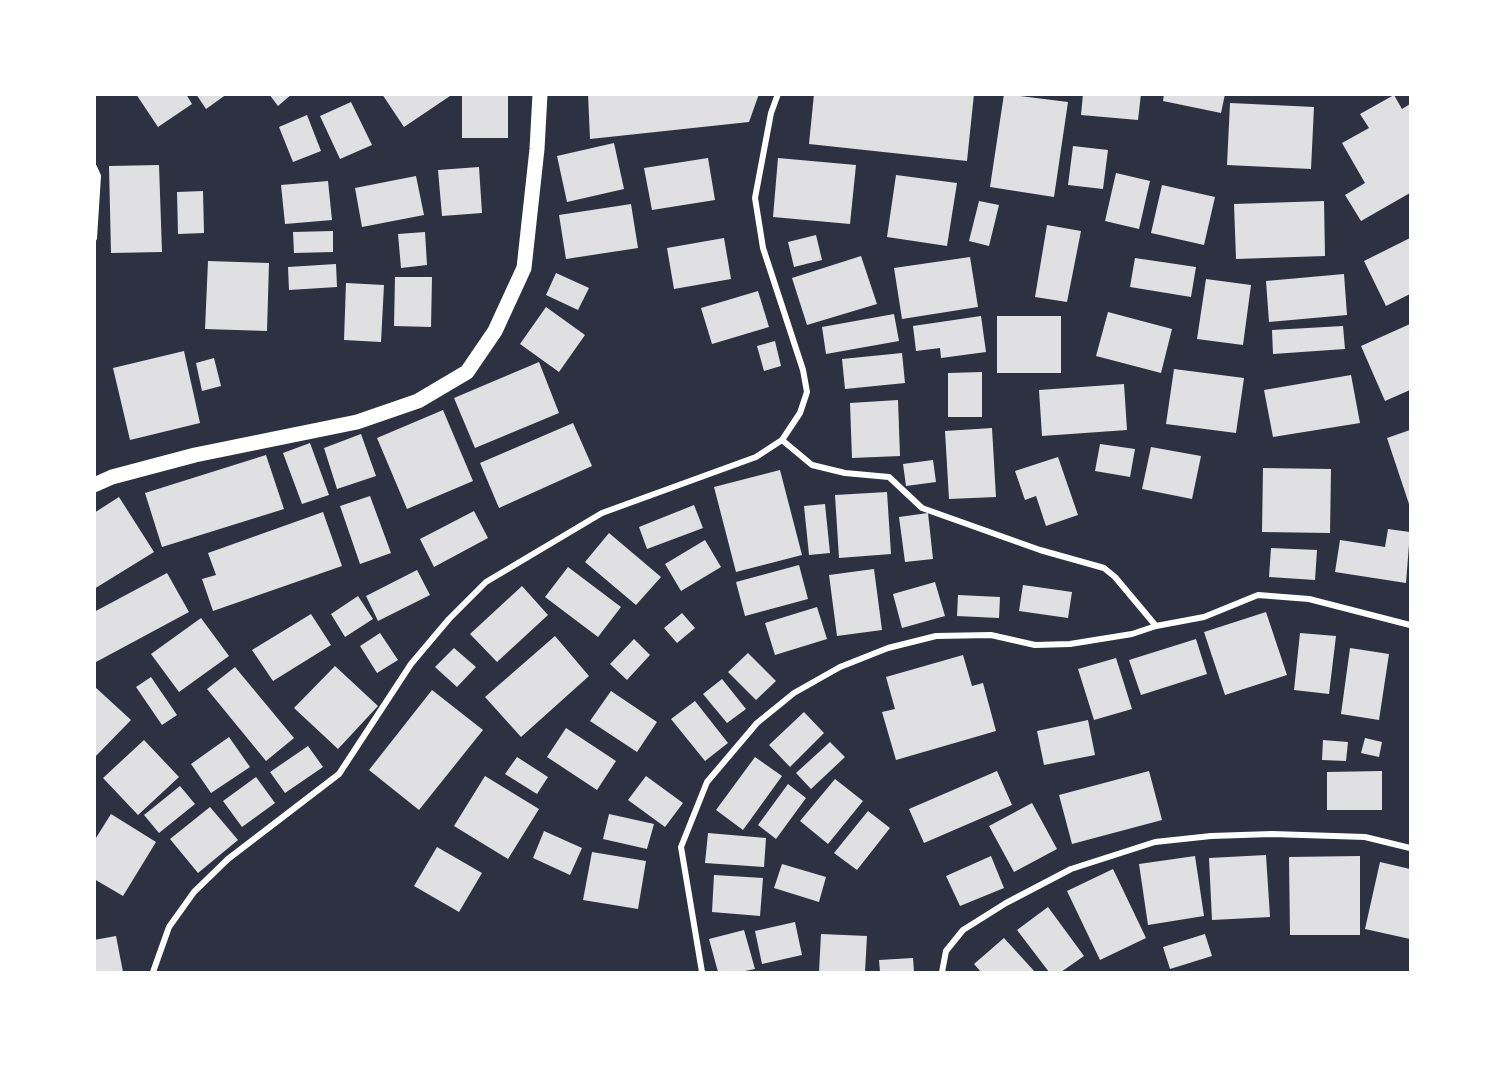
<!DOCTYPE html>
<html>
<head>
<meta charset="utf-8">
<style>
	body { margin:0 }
	#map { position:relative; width:1505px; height:1067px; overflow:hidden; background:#2d3142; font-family:Quicksand,sans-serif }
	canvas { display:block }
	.frame { position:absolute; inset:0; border:96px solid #fff; pointer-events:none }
</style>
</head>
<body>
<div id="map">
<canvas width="1505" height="1067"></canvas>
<div class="frame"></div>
</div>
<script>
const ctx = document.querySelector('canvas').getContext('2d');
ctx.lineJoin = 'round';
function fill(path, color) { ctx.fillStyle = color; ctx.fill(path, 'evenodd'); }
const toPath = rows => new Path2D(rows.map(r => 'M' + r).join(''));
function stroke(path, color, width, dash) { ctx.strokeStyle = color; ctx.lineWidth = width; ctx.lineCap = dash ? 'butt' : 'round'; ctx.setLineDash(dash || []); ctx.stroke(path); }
const building = toPath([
	[136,94,186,94,192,104,158,127],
	[196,94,227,94,206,109],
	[269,94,292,94,278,106],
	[382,94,449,94,450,96,404,127],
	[462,94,508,94,508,138,462,138],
	[588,94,759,94,749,122,590,139],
	[814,94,974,94,967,161,809,144],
	[1004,94,1068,102,1054,197,990,187],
	[1083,94,1141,94,1138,120,1081,115],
	[1164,94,1225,94,1221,113,1163,101],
	[1394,95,1402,109,1410,104,1410,193,1361,221,1345,195,1365,183,1342,143,1369,128,1360,114],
	[351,102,372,145,340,159,320,116],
	[1230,103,1314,107,1311,169,1227,165],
	[307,115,321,151,293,162,279,127],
	[614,143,624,189,567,202,557,156],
	[1073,146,1108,150,1103,189,1068,185],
	[708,158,715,200,652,210,644,168],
	[778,158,856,165,850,224,773,217],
	[159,165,162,252,111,253,109,166],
	[479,167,482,213,442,216,438,170],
	[1116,173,1150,181,1139,229,1105,221],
	[896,175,957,183,947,246,887,237],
	[416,176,424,215,362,227,355,188],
	[328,181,332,220,285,224,281,185],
	[1162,185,1215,197,1204,245,1151,233],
	[203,191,204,233,178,234,177,192],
	[979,201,999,205,989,246,969,241],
	[1324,201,1325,256,1236,259,1234,204],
	[631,204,638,248,566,259,559,215],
	[1047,225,1081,231,1067,302,1035,297],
	[333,231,333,252,294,253,293,232],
	[425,232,427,265,401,268,398,234],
	[816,235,822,260,794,267,788,242],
	[724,238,731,279,674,289,667,248],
	[1410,238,1410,294,1386,306,1364,261],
	[861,256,877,304,807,325,792,278],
	[970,257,978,307,902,319,894,268],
	[1135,258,1196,267,1191,297,1130,287],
	[208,261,269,263,267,331,205,329],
	[336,264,337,287,289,290,288,267],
	[556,273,589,288,578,310,546,295],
	[1344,274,1347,315,1269,322,1266,281],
	[395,277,432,277,431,327,394,326],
	[1206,279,1251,285,1243,345,1197,339],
	[346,283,384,285,381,342,344,340],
	[758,291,769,327,712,344,701,308],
	[546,307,585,335,559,372,520,344],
	[1108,312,1172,329,1161,373,1096,356],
	[894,314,899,341,826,354,822,327],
	[981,316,986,352,941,358,940,348,916,351,913,326],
	[997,316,1061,316,1061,373,997,373],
	[1410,324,1410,390,1385,401,1361,346],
	[1343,326,1345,349,1273,354,1272,330],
	[775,341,781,366,764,371,757,346],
	[184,351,200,423,130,440,113,368],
	[902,353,905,383,845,389,842,359],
	[214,358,221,386,202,391,196,363],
	[539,362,559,413,475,448,454,398],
	[1174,369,1244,378,1236,433,1166,424],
	[982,372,982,417,948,417,948,373],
	[1351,375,1360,423,1273,437,1264,390],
	[1124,384,1127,430,1042,436,1039,390],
	[898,400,900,456,852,458,850,403],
	[443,410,473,481,407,509,377,438],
	[573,423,592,466,499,508,480,463],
	[992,428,996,497,949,499,945,431],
	[1410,430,1410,507,1387,438],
	[361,434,376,476,337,489,324,448],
	[310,443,329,495,302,504,283,453],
	[1100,444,1135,449,1130,477,1095,471],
	[1151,447,1201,456,1192,499,1142,489],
	[266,455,284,509,162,547,145,493],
	[1058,457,1078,515,1046,526,1036,496,1025,500,1015,471],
	[933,460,936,482,906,486,903,464],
	[1263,468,1331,469,1330,533,1262,532],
	[780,470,802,555,736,572,714,487],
	[887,492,891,554,839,558,835,495],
	[370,496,391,553,360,564,340,506],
	[119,497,154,552,94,589,94,513],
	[825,504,830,553,809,555,804,506],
	[694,505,703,528,647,549,639,527],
	[474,511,488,538,434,567,420,539],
	[323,512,342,566,213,611,202,579,216,575,208,553],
	[928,513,933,559,905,562,899,517],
	[1388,529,1410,532,1406,583,1335,572,1340,540,1385,547],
	[609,533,661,577,636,605,585,562],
	[705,540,721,567,681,591,665,564],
	[1271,548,1317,550,1315,580,1269,577],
	[799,565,808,599,745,616,736,582],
	[568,567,621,607,598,637,545,597],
	[874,569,882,630,837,636,829,575],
	[417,570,430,595,378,621,366,596],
	[167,573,189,612,96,662,94,612],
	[935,582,945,616,902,628,893,594],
	[1023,585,1072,592,1068,618,1019,611],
	[522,586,548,615,497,662,470,634],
	[958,595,1000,597,999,618,957,616],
	[358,596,373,619,345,637,331,614],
	[817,607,827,639,775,655,765,623],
	[1266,612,1287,675,1225,695,1204,632],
	[682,613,695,628,677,643,664,628],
	[311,614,331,645,273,681,252,650],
	[201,618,229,656,179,692,151,654],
	[380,633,398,660,377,673,360,646],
	[1300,633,1336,636,1329,694,1294,690],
	[555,636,589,676,521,737,485,697],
	[634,639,650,655,627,680,610,664],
	[1196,639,1207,674,1141,695,1129,660],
	[454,648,476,667,457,687,435,667],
	[1350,648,1389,654,1379,720,1341,714],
	[748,653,776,681,756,700,728,672],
	[963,655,972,686,983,683,996,731,896,760,882,712,895,709,886,677],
	[1116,658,1132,709,1094,720,1078,669],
	[335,666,378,706,338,749,294,708],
	[235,667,294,738,266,761,207,689],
	[151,677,177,715,162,725,136,687],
	[722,679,746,709,727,723,703,694],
	[94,686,131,720,94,758],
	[432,690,483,730,419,810,369,770],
	[611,691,657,722,637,752,590,721],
	[695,701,728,743,705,761,671,719],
	[804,712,824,733,790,767,769,745],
	[1088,720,1095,755,1044,765,1037,731],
	[566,728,616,761,597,790,547,757],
	[229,737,250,767,211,793,191,764],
	[1365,738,1382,742,1379,757,1361,753],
	[144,740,179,777,138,815,103,778],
	[1323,740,1348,742,1346,761,1322,760],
	[830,742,845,757,811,789,796,773],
	[308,746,323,767,285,793,270,772],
	[517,757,548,777,537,794,505,774],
	[755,757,782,776,743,830,716,810],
	[997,771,1012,805,924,843,909,809],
	[1149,771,1162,820,1072,844,1059,795],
	[1382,771,1382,810,1327,810,1327,772],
	[485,776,539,809,508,859,454,826],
	[646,776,683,803,665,827,628,800],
	[256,777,275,803,242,827,223,801],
	[835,779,863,801,828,844,800,821],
	[788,784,806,798,776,839,758,825],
	[180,786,195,804,159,833,144,815],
	[1032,803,1057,849,1014,872,989,826],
	[210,807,238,840,198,873,170,839],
	[868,811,890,828,857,870,834,853],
	[111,814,156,842,123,896,94,879,94,841],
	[609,814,654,824,647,849,603,839],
	[544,831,582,848,570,875,533,858],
	[708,833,766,838,764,867,705,863],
	[437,847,482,873,459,912,414,886],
	[592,852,646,861,638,909,583,900],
	[1266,855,1270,917,1212,920,1209,858],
	[991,856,1004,888,960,906,946,876],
	[1195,856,1204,916,1148,925,1139,864],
	[1360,856,1360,935,1290,935,1289,857],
	[1380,862,1410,869,1410,939,1365,929],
	[782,864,826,877,819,902,774,888],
	[1113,869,1146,938,1100,960,1067,891],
	[714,875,763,878,760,916,712,912],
	[1048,907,1084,956,1061,972,1049,972,1017,930],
	[795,922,802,955,762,964,755,931],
	[744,930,755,969,740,972,718,972,709,939],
	[821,934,867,936,865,972,819,972],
	[1205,934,1212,956,1170,969,1163,947],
	[116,936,123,972,94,972,94,940],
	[1004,938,1035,972,981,972,974,964],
	[913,958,914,972,880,972,879,960]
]);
const minor = toPath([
	[94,167,98,176,94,238],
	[782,440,812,465,845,473,889,477,922,508,1040,550,1104,568,1115,577,1156,626],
	[153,972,169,927,194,892,228,859,339,774,411,664,449,619,486,582,602,513,756,457,782,440,800,413,807,392,803,370,763,248,755,198,771,113,778,94],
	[702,972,681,847,707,782,757,723,794,693,840,667,888,648,936,636,991,635,1035,645,1070,644,1132,634,1156,626,1204,617,1258,595,1309,599,1410,625],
	[942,972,946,951,963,930,1006,903,1071,869,1155,842,1211,836,1272,834,1365,837,1410,848]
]);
const primary = toPath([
	[94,485,112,477,195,455,357,422,418,401,467,372,495,331,524,268,537,149,540,94]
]);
fill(building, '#e0e0e3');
stroke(minor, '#fff', 6);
stroke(primary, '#fff', 15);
</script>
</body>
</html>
